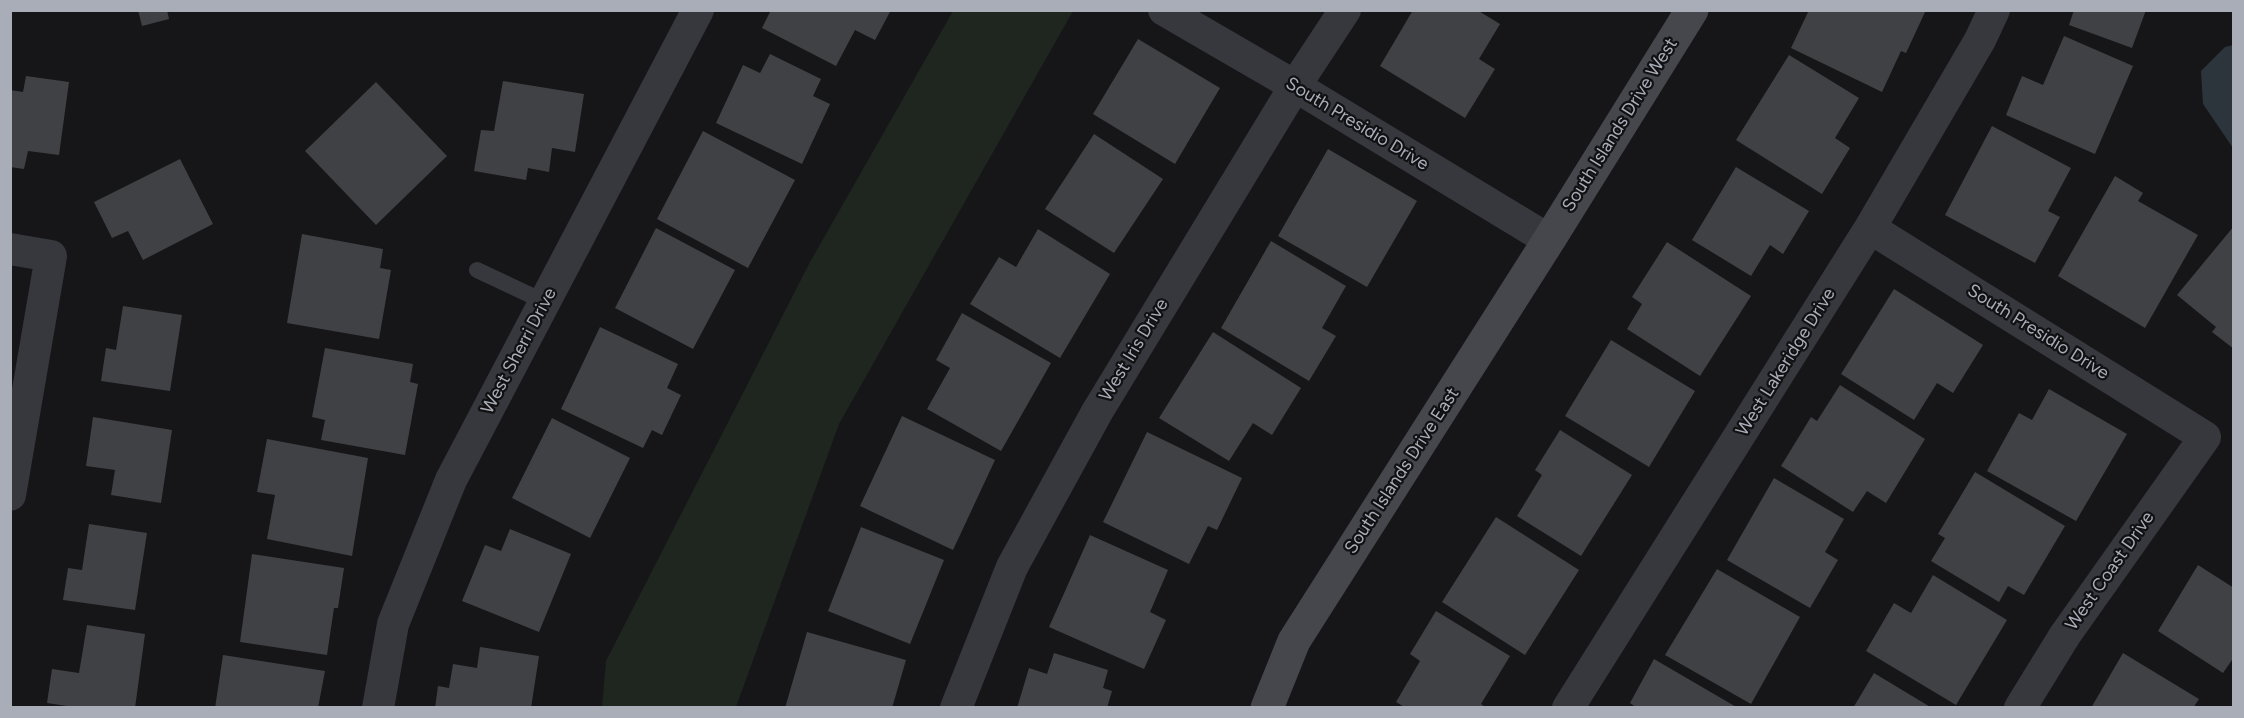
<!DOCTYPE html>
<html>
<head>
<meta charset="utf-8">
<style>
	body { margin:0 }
	#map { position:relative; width:2244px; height:718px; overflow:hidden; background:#161618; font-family:Figtree,sans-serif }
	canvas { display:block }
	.frame { position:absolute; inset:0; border:12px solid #a8adb8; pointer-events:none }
</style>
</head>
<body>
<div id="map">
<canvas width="2244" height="718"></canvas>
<div class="frame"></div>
</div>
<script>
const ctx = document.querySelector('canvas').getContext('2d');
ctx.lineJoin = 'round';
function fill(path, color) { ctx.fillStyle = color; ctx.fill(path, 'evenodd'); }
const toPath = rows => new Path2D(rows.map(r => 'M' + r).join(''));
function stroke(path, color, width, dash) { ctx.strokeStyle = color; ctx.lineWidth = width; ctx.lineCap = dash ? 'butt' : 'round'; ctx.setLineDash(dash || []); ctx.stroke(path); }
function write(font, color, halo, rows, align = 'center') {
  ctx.font = font + ' Figtree,sans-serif'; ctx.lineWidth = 4.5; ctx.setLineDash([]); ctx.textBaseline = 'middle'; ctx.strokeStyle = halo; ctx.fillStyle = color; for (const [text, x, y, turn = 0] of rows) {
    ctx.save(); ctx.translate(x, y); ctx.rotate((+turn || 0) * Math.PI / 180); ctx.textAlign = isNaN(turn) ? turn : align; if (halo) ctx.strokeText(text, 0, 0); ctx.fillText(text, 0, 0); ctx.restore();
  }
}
const green = toPath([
	[953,11,1073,11,839,424,736,707,602,707,606,661,810,262]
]);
const water = toPath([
	[2233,45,2234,45,2233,148,2203,104,2201,71,2225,47]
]);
const building = toPath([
	[138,10,167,10,169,19,142,26],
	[771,10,891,10,875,40,855,30,836,66,762,28],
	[1413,10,1477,10,1500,24,1479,59,1495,69,1465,118,1380,66],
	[1809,10,1926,10,1906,53,1901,51,1882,92,1791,48],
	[2074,10,2146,10,2132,48,2069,25],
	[2064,36,2133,66,2095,154,2006,115,2022,76,2043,85],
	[1138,39,1220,88,1175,164,1093,114],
	[770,54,821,79,813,96,830,104,802,164,716,123,743,65,760,73],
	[1789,55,1859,98,1835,138,1850,148,1822,194,1736,140],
	[26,76,69,82,59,155,28,151,24,169,10,167,10,90,23,92],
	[503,81,584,94,575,152,552,148,549,172,528,168,526,180,474,171,481,130,494,131],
	[376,82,447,156,376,225,305,151],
	[1992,126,2071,168,2048,211,2060,217,2035,263,1945,215],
	[703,131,795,180,748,268,657,219],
	[1094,134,1163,179,1114,253,1045,209],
	[1328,149,1417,201,1367,287,1278,236],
	[180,159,213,224,143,260,128,231,112,238,94,202],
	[1736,167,1809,211,1783,254,1770,245,1751,276,1692,240],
	[2115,176,2143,193,2138,201,2198,235,2145,328,2058,276],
	[2234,226,2234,349,2212,332,2216,327,2177,295],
	[656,228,735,270,693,349,615,308],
	[1038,229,1110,274,1060,358,970,304,999,257,1016,267],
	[302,234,383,249,380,268,391,270,379,339,287,323],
	[1271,241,1346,286,1322,328,1336,336,1309,381,1221,328],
	[1667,242,1751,296,1700,376,1627,329,1642,304,1632,297],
	[1894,289,1983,345,1953,393,1937,383,1914,420,1841,374],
	[123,306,182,315,170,391,101,381,106,348,116,350],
	[962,313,1051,363,1001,451,927,409,950,368,936,360],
	[600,327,678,364,667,388,681,395,662,435,652,430,643,448,561,409],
	[1213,332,1301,388,1272,435,1253,423,1229,461,1159,418],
	[1611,340,1695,391,1649,467,1565,416],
	[325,348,413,364,410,382,418,384,405,455,321,440,325,420,312,417],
	[1840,385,1925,439,1886,503,1867,491,1853,512,1781,466,1811,417,1817,421],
	[2049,389,2127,434,2076,521,1987,471,2019,413,2032,420],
	[902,416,995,460,953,550,860,506],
	[93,417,172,430,161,503,111,495,115,470,86,466],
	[552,418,630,458,590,538,512,498],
	[1560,430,1632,475,1581,556,1517,516,1542,475,1535,470],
	[1147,432,1242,478,1217,530,1208,526,1189,564,1103,522],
	[267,439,368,458,352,556,267,539,275,495,257,492],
	[1975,472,2065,526,2024,595,2008,586,1999,602,1931,561,1945,538,1938,534],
	[1774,478,1844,519,1825,552,1838,560,1810,608,1727,560],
	[1496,517,1579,570,1525,655,1442,602],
	[89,524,147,533,135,610,63,600,68,568,82,570],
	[861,527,944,560,910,644,828,611],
	[510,529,571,554,539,632,462,601,485,545,501,551],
	[1090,535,1168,570,1150,612,1166,620,1144,669,1049,627],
	[252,554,344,568,338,608,334,608,327,655,240,642],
	[2198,565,2234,588,2234,657,2223,673,2158,631],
	[1717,569,1800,617,1751,704,1665,655],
	[1933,575,2007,620,1956,705,1866,651,1894,603,1911,613],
	[1436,611,1510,656,1481,704,1487,708,1406,708,1396,702,1420,661,1410,654],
	[87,625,145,634,135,708,80,708,47,703,52,669,79,673],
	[807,632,906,660,892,708,785,708],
	[480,647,539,656,531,708,435,708,438,686,449,688,453,664,477,668],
	[1054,653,1108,670,1103,688,1112,691,1107,708,1017,708,1029,668,1047,674],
	[2123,653,2199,699,2193,708,2091,708],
	[223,655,325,671,318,708,215,708],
	[1654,659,1738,708,1637,708,1630,703],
	[1874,673,1932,708,1853,708]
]);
const lane = toPath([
	[477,270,545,302]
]);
const street = toPath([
	[1164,10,1295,86,1549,240],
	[1870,228,2205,437,2065,635,2020,708],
	[10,249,51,256,10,495],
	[378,708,393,624,451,480,698,10],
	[956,708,1012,567,1097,412,1295,86,1345,10],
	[1568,708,1870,228,1980,40,1994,10]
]);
const secondary = toPath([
	[1267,708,1294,641,1549,240,1692,10]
]);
const streetNames = [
	["South Presidio Drive",1357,124,31],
	["South Islands Drive West",1620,125,-58],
	["South Presidio Drive",2038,332,32],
	["West Iris Drive",1134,350,-59],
	["West Sherri Drive",519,351,-62],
	["West Lakeridge Drive",1786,362,-58],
	["South Islands Drive East",1402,471,-57],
	["West Coast Drive",2110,571,-55]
];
fill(green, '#1e261f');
fill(water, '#2c353c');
fill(building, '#404145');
stroke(lane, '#37383d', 16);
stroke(street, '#37383d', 32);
stroke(secondary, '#45474d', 33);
write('18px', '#a8adb8', '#111113', streetNames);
</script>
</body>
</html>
